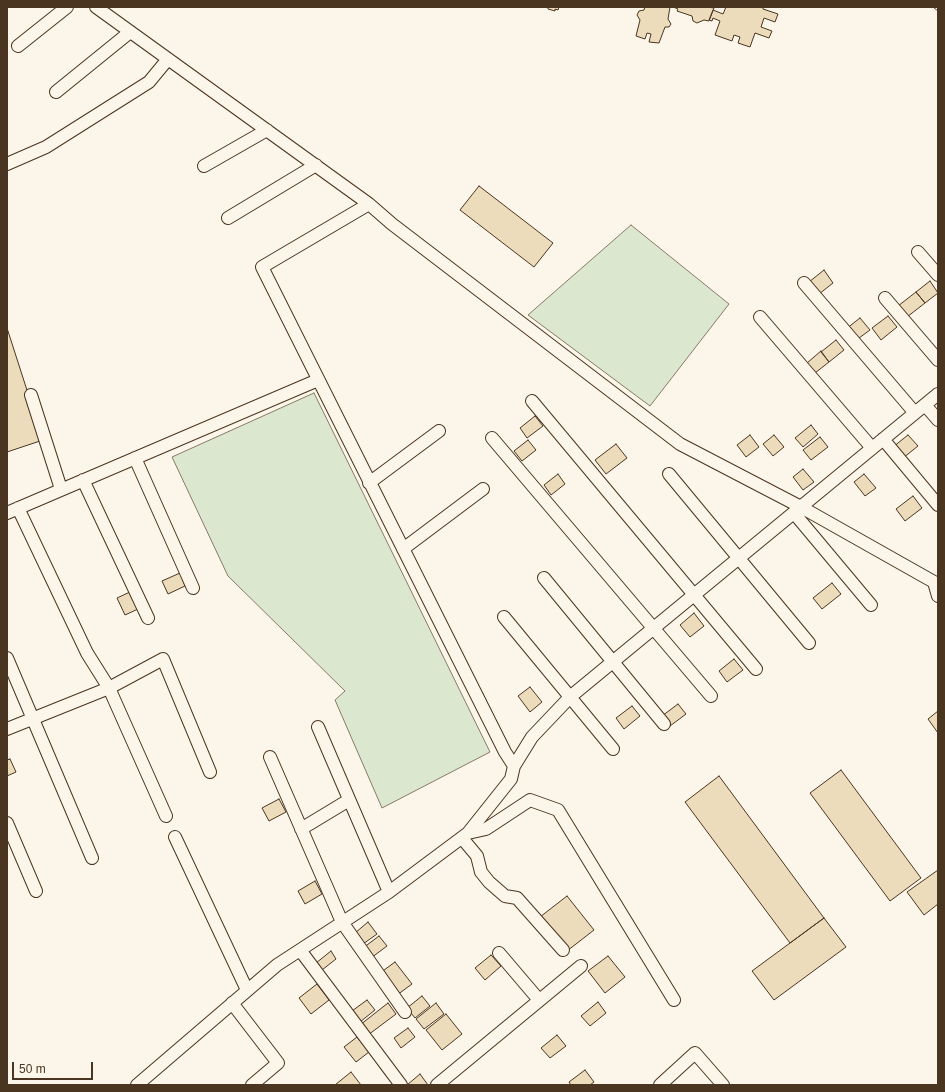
<!DOCTYPE html>
<html>
<head>
<meta charset="utf-8">
<style>
	body { margin:0 }
	#map { position:relative; width:945px; height:1092px; overflow:hidden; background:#fbf6e9; font-family:Arial,sans-serif }
	canvas { display:block }
	.frame { position:absolute; inset:0; border:8px solid #4a3520; pointer-events:none }
	.scale { position:absolute; left:12px; top:1062px; width:81px; height:18px; box-sizing:border-box; border:2px solid #4a3520; border-top:0; padding-left:5px; font-size:12px; line-height:14px; white-space:nowrap; color:#4a3520; -webkit-text-stroke:3px #fbf6e9; paint-order:stroke }
</style>
</head>
<body>
<div id="map">
<canvas width="945" height="1092"></canvas>
<div class="frame"></div>
<div class="scale">50 m</div>
</div>
<script>
const ctx = document.querySelector('canvas').getContext('2d');
ctx.lineJoin = 'round';
function fill(path, color) { ctx.fillStyle = color; ctx.fill(path, 'evenodd'); }
const toPath = rows => new Path2D(rows.map(r => 'M' + r).join(''));
function stroke(path, color, width, dash) { ctx.strokeStyle = color; ctx.lineWidth = width; ctx.lineCap = dash ? 'butt' : 'round'; ctx.setLineDash(dash || []); ctx.stroke(path); }
const green = toPath([
	[631,225,729,304,650,406,528,315,631,225],
	[314,393,490,752,382,808,335,700,345,691,228,576,172,457,314,393]
]);
const building = toPath([
	[548,7,559,7,558,10,555,9,555,11,548,9,548,7],
	[645,7,670,7,668,19,671,24,669,27,665,27,659,43,649,42,651,34,647,33,645,39,636,36,640,20,637,15,639,11,644,10,645,7],
	[673,7,707,7,714,8,709,21,704,20,697,23,693,21,692,16,677,11,678,9,673,7],
	[726,7,763,7,763,9,778,14,775,22,764,18,761,27,772,31,769,38,755,33,750,47,738,43,740,37,734,35,732,41,715,35,720,21,713,18,712,21,709,20,713,10,723,14,726,7],
	[479,186,553,243,534,267,460,210,479,186],
	[824,270,833,283,819,294,809,282,824,270],
	[930,281,938,293,925,303,916,292,930,281],
	[916,292,925,303,907,317,898,306,916,292],
	[888,316,897,327,881,340,872,328,888,316],
	[860,318,870,330,855,341,846,329,860,318],
	[7,328,43,440,7,452,7,328],
	[836,340,844,350,829,362,821,352,836,340],
	[821,351,829,362,815,373,807,363,821,351],
	[535,416,543,426,527,438,520,428,535,416],
	[811,425,818,434,803,447,795,438,811,425],
	[750,435,759,447,746,457,737,445,750,435],
	[774,435,784,447,773,456,763,444,774,435],
	[908,435,918,446,903,458,893,447,908,435],
	[820,437,828,447,811,460,803,450,820,437],
	[528,440,536,450,522,461,514,451,528,440],
	[616,444,627,458,606,474,595,460,616,444],
	[803,469,814,482,803,490,793,477,803,469],
	[558,474,565,484,551,495,544,485,558,474],
	[864,474,876,488,865,496,854,482,864,474],
	[913,496,922,508,905,521,896,509,913,496],
	[180,573,185,586,168,594,162,581,180,573],
	[832,583,841,594,822,609,813,598,832,583],
	[130,592,138,609,125,615,117,598,130,592],
	[694,613,704,626,690,637,680,625,694,613],
	[734,659,743,670,727,682,719,671,734,659],
	[530,687,542,702,530,712,518,696,530,687],
	[678,704,686,714,670,726,662,716,678,704],
	[632,706,640,716,624,729,616,718,632,706],
	[938,711,938,733,928,719,938,711],
	[10,759,16,772,7,776,7,760,10,759],
	[841,770,921,878,890,901,810,793,841,770],
	[719,776,824,918,790,943,685,802,719,776],
	[279,799,286,812,269,821,262,808,279,799],
	[938,870,938,904,924,915,907,892,938,870],
	[315,881,322,894,305,904,298,891,315,881],
	[567,896,594,930,567,951,540,917,567,896],
	[824,918,846,947,774,1000,752,971,824,918],
	[368,922,377,934,363,944,355,933,368,922],
	[379,936,387,946,371,958,363,948,379,936],
	[331,951,336,959,322,970,316,963,331,951],
	[491,955,501,966,485,980,475,968,491,955],
	[608,956,625,977,605,993,588,971,608,956],
	[395,962,412,984,397,995,380,973,395,962],
	[317,984,329,1000,311,1014,299,998,317,984],
	[422,996,430,1006,415,1018,407,1008,422,996],
	[367,1000,375,1010,360,1022,352,1011,367,1000],
	[598,1002,606,1013,590,1026,581,1016,598,1002],
	[388,1003,396,1014,368,1035,360,1025,388,1003],
	[436,1003,444,1014,424,1029,416,1019,436,1003],
	[446,1014,462,1034,442,1050,426,1030,446,1014],
	[408,1028,415,1037,401,1048,394,1038,408,1028],
	[557,1035,566,1046,550,1058,541,1048,557,1035],
	[357,1037,369,1052,356,1062,344,1047,357,1037],
	[585,1070,594,1082,590,1085,571,1085,569,1082,585,1070],
	[351,1072,361,1085,335,1085,351,1072],
	[420,1074,428,1085,407,1085,420,1074]
]);
const minor = toPath([
	[96,7,369,204,392,224,680,444,801,507,934,582,938,596],
	[18,46,67,7],
	[56,92,130,32],
	[7,164,46,147,149,82,168,59],
	[204,166,267,130],
	[369,204,262,267,505,752,514,766],
	[228,218,316,165],
	[918,252,938,275],
	[804,283,915,413],
	[885,298,938,360],
	[760,317,872,448],
	[31,395,61,489],
	[532,401,756,669],
	[925,405,938,420],
	[492,438,711,696],
	[883,439,938,505],
	[135,458,193,588],
	[669,474,809,643],
	[83,480,148,618],
	[369,483,439,431],
	[18,508,87,653,109,688,166,816],
	[7,513,318,380],
	[794,513,871,605],
	[403,549,483,489],
	[544,578,664,724],
	[504,617,613,749],
	[7,658,92,858],
	[318,727,389,892],
	[7,729,109,688,163,659,210,772],
	[270,757,342,922,405,1012],
	[7,823,36,891],
	[301,829,349,800],
	[468,833,486,829,530,800,558,810,674,1000],
	[175,837,247,990],
	[462,838,477,856,481,872,489,882,505,896,517,898,563,950],
	[300,950,401,1085],
	[499,953,539,1000],
	[232,1003,278,1063,252,1085],
	[137,1085,277,965,389,892,468,833,511,779,514,766,532,737,570,697,938,394],
	[437,1085,581,966],
	[660,1085,695,1053,723,1085]
]);
const fence = toPath([
	[933,7,938,11]
]);
fill(green, '#dce7d0');
stroke(green, '#887966', 1);
fill(building, '#ecdcbc');
stroke(building, '#4a3520', 1);
stroke(minor, '#4a3520', 14);
stroke(minor, '#fbf6e9', 12);
stroke(fence, '#4a3520', 1, [5, 2]);
</script>
</body>
</html>
